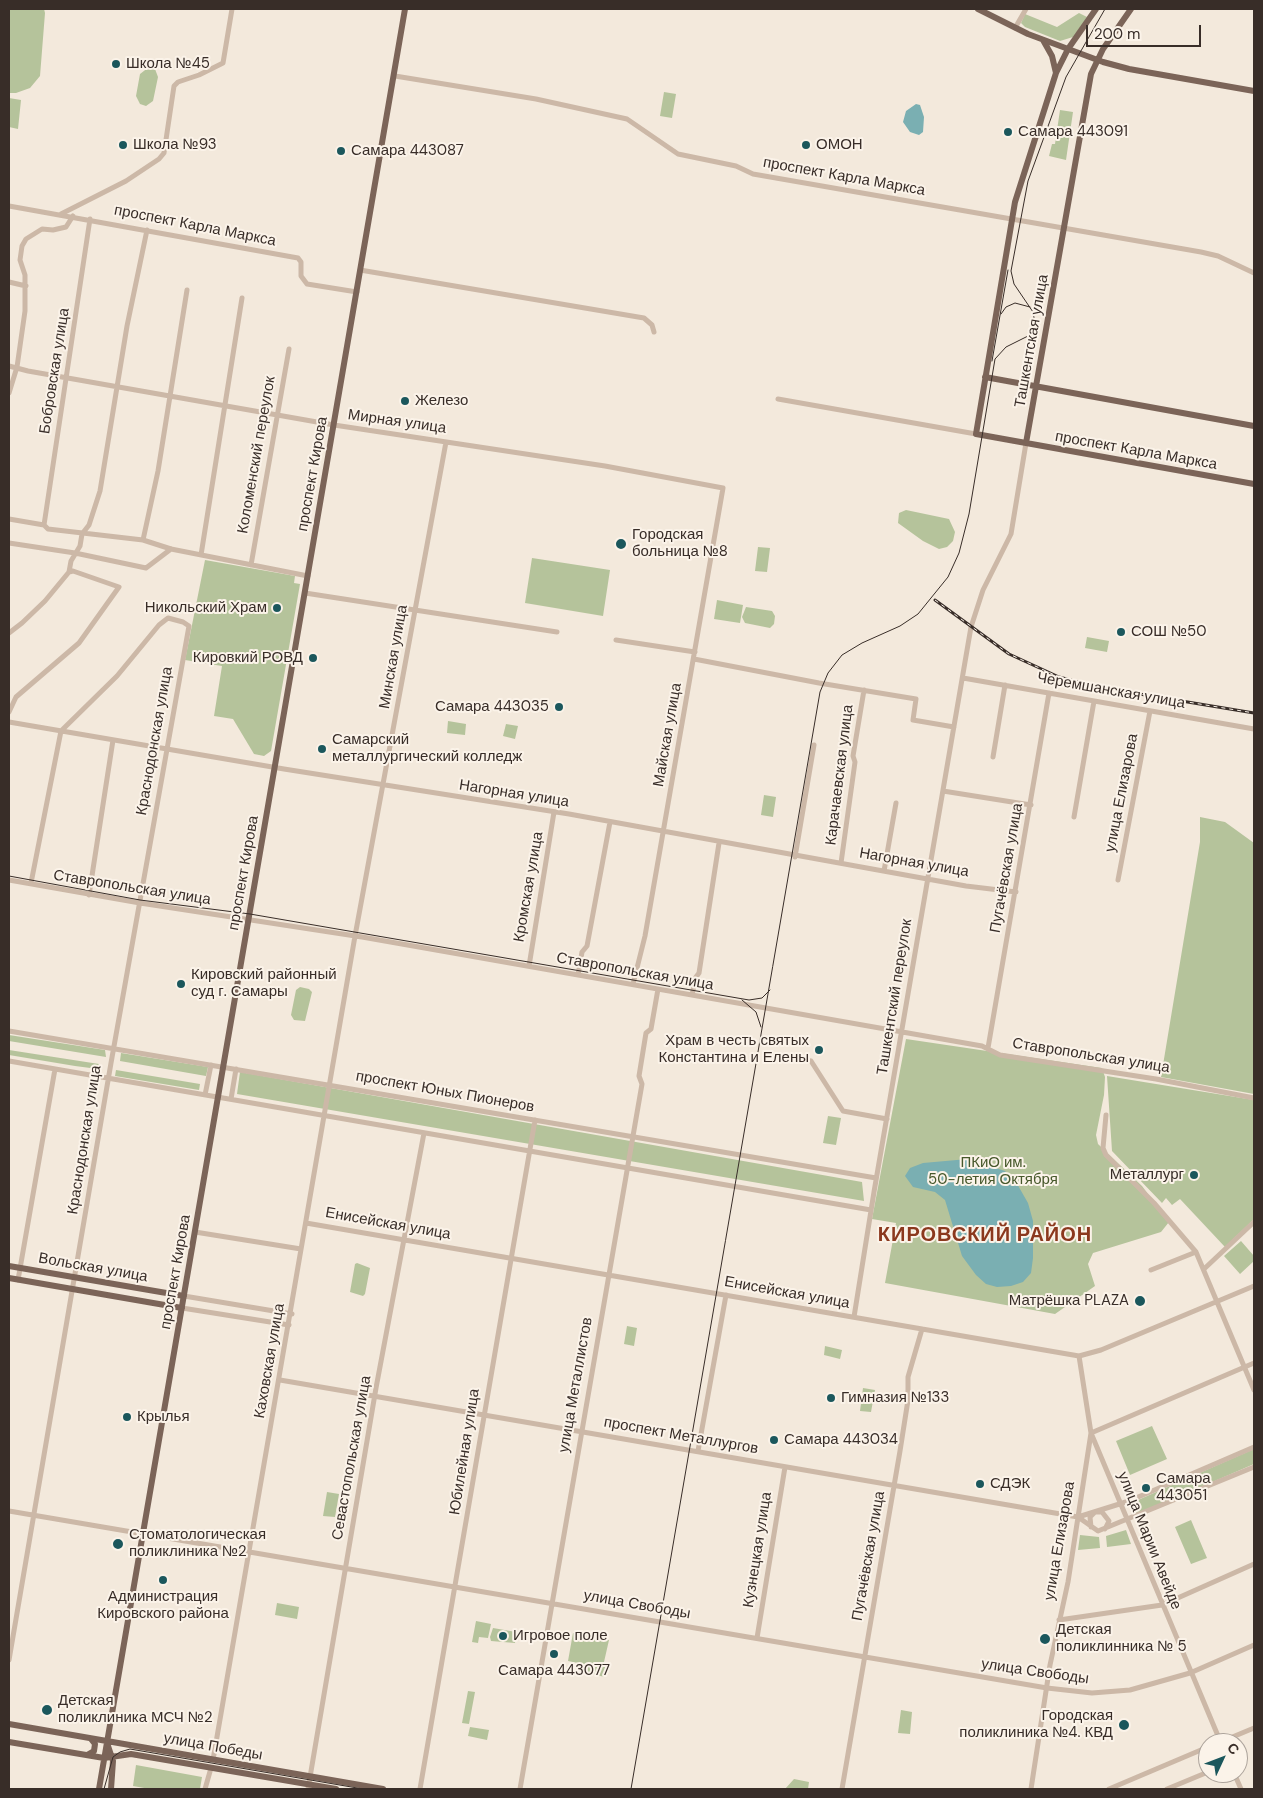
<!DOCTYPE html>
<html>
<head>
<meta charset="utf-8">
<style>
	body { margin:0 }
	#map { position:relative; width:1263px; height:1798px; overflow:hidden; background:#f3e9dc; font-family:"DM Sans",sans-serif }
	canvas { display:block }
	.frame { position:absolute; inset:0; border:10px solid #382d28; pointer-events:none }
	.north { position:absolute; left:1198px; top:1733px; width:50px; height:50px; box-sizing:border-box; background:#fbf3e9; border:1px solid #ada49c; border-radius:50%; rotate:47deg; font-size:14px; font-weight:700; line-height:20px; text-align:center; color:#382d28 }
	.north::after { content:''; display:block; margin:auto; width:18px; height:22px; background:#1b575c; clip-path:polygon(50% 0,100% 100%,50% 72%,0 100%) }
	.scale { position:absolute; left:1086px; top:25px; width:115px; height:22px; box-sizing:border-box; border:2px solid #382d28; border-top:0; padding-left:6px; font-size:15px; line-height:18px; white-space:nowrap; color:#382d28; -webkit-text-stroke:4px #fbf3e9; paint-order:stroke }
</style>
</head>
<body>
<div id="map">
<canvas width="1263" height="1798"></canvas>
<div class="frame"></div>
<div class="north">С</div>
<div class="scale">200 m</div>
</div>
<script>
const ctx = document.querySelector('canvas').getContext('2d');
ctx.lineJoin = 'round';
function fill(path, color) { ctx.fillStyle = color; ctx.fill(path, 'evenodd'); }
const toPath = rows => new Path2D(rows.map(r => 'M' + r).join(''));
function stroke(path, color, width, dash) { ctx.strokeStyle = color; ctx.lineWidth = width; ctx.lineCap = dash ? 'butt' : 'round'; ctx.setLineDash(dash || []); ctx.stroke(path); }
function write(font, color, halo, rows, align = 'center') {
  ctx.font = font + ' "DM Sans",sans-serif'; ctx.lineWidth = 4; ctx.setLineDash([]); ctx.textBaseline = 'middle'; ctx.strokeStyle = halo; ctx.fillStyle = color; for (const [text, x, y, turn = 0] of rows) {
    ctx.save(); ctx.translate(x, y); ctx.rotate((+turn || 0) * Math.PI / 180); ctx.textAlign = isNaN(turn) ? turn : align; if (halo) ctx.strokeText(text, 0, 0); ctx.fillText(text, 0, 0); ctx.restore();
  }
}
const green = toPath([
	[9,9,44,9,45,13,40,76,30,88,16,93,9,93],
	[1079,13,1087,17,1077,32,1073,37,1060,41,1025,27,1021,23,1025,14,1057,27],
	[149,67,155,69,158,77,153,101,146,106,140,104,136,96,140,74],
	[664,92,676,94,672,118,660,116],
	[9,98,21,100,18,129,9,127],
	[1060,110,1073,112,1066,160,1049,156,1052,144,1055,144],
	[906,510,949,519,955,532,953,541,947,547,939,549,923,541,898,523,899,513],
	[758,547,770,548,767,572,755,571],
	[532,558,610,570,603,616,525,603],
	[205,560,295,576,294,583,300,584,271,751,264,756,254,754,233,719,214,716,222,666,185,660],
	[717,600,743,605,740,623,714,619],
	[746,607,772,611,775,616,774,624,770,628,745,623,742,617],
	[1087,637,1109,641,1107,652,1085,648],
	[448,721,466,724,465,735,447,733],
	[506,724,518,726,515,739,503,736],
	[764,795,776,797,773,817,761,815],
	[1200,817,1225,822,1254,843,1254,1094,1161,1077,1200,842],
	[300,987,309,989,312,992,305,1021,294,1020,291,1015,296,990],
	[9,1035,105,1050,106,1057,9,1041],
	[906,1039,1102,1068,1105,1077,1104,1095,1096,1135,1098,1144,1142,1186,1169,1222,1161,1232,1093,1253,1088,1264,1095,1286,1055,1314,885,1283,896,1223,872,1219],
	[9,1050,99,1064,98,1069,75,1066,9,1055],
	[121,1053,208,1067,206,1076,120,1061],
	[116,1070,200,1084,199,1090,115,1076],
	[240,1072,862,1182,864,1201,237,1094],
	[1107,1076,1254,1100,1254,1219,1225,1247,1180,1199,1172,1205,1166,1198,1162,1203,1112,1151],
	[828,1116,841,1118,836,1145,823,1143],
	[1241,1241,1254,1256,1254,1261,1240,1274,1224,1256],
	[357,1263,370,1268,365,1294,363,1296,350,1292,355,1264],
	[627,1326,637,1328,634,1346,624,1344],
	[825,1346,842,1350,840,1359,824,1355],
	[863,1388,875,1390,871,1412,860,1411],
	[1152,1426,1167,1459,1130,1475,1116,1441],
	[1254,1449,1254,1464,1134,1516,1129,1504],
	[327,1492,339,1494,335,1517,323,1516],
	[1191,1520,1207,1558,1191,1564,1175,1527],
	[1126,1530,1131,1544,1107,1547,1106,1536],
	[1080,1535,1099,1537,1100,1548,1078,1550],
	[277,1603,299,1607,297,1619,275,1615],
	[476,1621,491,1624,488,1638,479,1637,478,1643,472,1642],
	[493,1628,516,1632,515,1643,491,1641,490,1637],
	[573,1633,609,1640,604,1662,608,1663,605,1677,587,1673,588,1665,568,1661],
	[468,1691,475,1692,469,1724,462,1723],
	[901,1710,912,1712,910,1734,898,1733],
	[470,1727,489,1730,487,1740,468,1736],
	[136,1765,202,1777,200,1789,150,1789,133,1786],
	[794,1779,809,1782,808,1789,785,1789]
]);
const water = toPath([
	[916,104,920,105,924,117,923,132,919,135,910,132,903,122,906,111],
	[968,1159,1005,1171,1016,1182,1028,1203,1033,1221,1033,1258,1031,1273,1023,1282,1011,1286,997,1287,986,1284,976,1275,962,1256,945,1200,935,1192,913,1187,905,1176,910,1168,923,1163]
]);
const minor = toPath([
	[1015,28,1026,9],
	[395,76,536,99,627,119,678,154,736,166,753,174,1201,252,1218,256,1254,273],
	[9,206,298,258,301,262,301,276,307,284,357,292],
	[61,214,126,181,159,159,164,153,174,86,178,82,199,75,223,63,232,9],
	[360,270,644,318,652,325,654,332],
	[9,282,26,286],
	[9,366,28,371,334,425,605,466,723,488,645,936,633,984],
	[9,393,17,367,25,311,25,275,20,260,22,246,26,239,42,229,53,230,66,227,73,216],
	[778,399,976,434],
	[9,519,44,525,48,529,143,540,171,549,308,576],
	[44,525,90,219],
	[143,540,158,471,187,290],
	[9,543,75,553,146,568,171,549],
	[201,555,242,298],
	[251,565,289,349],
	[305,593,557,632],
	[9,633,22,623,45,601,69,572,71,561,80,546,82,534,89,525,100,491,127,326,147,230],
	[616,640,695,652],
	[694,659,819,683,916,699,913,720,954,727],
	[963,678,1254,729],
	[9,712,16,697,79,643,119,587,73,571,69,572],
	[9,722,284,769,569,814,966,886,1016,892],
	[993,757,1005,685],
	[943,791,1031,805],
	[1074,817,1094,701],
	[795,857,814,745],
	[841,863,855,762,853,756,864,690],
	[884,871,896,803],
	[9,880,140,903,362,937,982,1046,1000,1055,1156,1079,1254,1098],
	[1118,880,1150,711],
	[89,895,113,740],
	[529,966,554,812],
	[578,975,582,952,587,946,610,822],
	[692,995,696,977,699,973,719,843],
	[9,1031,876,1178],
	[988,1048,1049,693],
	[765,1054,811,1061,843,1111,887,1119],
	[9,1061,871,1210],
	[205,1095,211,1065],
	[231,1099,236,1069],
	[1106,1115,1103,1148,1106,1155,1154,1203,1196,1252,1254,1390],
	[306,1223,1079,1356,1101,1350,1254,1286],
	[195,1232,301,1249],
	[1204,1269,1254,1222],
	[1151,1270,1196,1252],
	[18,1280,55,1069],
	[184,1296,292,1314],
	[182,1308,289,1325],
	[854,1317,874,1192,971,627,983,590,1011,534,1026,443],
	[280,1380,1078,1517,1098,1531,1254,1467],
	[1091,1433,1221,1743],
	[1091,1433,1254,1363],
	[698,1451,726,1295],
	[9,1511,1047,1688,1092,1693,1130,1690,1190,1673,1254,1645],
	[1078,1517,1129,1501,1254,1447],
	[1091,1527,1090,1517,1095,1512,1102,1512,1109,1521,1105,1529],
	[1059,1620,1162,1605,1254,1564],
	[757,1638,785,1467],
	[9,1660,111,1063,189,626,183,622,168,618,159,625,117,676,61,731,31,883],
	[1218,1743,1254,1728],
	[213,1760,355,936,446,442],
	[1234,1773,1241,1789],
	[205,1789,211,1768],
	[308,1789,376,1388,424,1133],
	[420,1789,535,1120],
	[520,1789,642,1084,639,1076,646,1033,651,1029,658,989],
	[842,1789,900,1451,908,1400,908,1377,922,1329],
	[1031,1789,1050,1665,1068,1582,1091,1433,1079,1356],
	[1109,1789,1208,1747],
	[1167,1789,1208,1772]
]);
const major = toPath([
	[978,9,1028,34,1103,62,1129,69,1254,91],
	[1096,9,1068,49,1056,73,1015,202,976,434,1254,484],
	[1043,40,1052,56,1056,73],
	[985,377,1254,426],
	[1026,443,1091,74,1103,49,1131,9],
	[9,1266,184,1296],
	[9,1278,182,1308],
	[9,1724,383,1789],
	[9,1742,104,1758,131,1754,336,1789],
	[107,1743,113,1761,111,1789],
	[87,1755,94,1751,95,1744,91,1739],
	[99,1789,405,9]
]);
const tram = toPath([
	[1001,314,1006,307,1015,303,1030,307],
	[992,361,1008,270],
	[9,876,140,900,250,914,749,1000,762,998,770,990],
	[742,1000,756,1012,761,1027],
	[104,1789,113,1757,120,1752,130,1749,363,1789],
	[631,1789,820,692,828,673,842,655,862,643,900,626,918,614,948,577,959,553,969,514,995,359,1006,347,1028,336,1035,324,1033,312,1014,284,1011,271,1028,181,1066,77,1105,9]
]);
const rail = toPath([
	[935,600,1009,654,1059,677,1097,687,1254,713]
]);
const markers = [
	[116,64,5,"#1b575c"],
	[1008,132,5,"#1b575c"],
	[123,145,5,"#1b575c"],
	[806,145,5,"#1b575c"],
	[341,151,5,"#1b575c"],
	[405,401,5,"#1b575c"],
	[621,544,6,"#1b575c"],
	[277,608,5,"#1b575c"],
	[1121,632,5,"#1b575c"],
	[313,658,5,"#1b575c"],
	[559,707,5,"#1b575c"],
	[322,749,5,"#1b575c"],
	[181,984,5,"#1b575c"],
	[819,1050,5,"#1b575c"],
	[1194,1175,5,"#1b575c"],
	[1140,1301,6,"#1b575c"],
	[831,1398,5,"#1b575c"],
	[127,1417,5,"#1b575c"],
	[774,1440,5,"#1b575c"],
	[980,1484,5,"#1b575c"],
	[1146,1488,5,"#1b575c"],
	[118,1544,6,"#1b575c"],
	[163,1580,5,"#1b575c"],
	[503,1636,5,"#1b575c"],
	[1045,1639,6,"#1b575c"],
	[554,1654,5,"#1b575c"],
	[47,1710,6,"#1b575c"],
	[1124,1725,6,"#1b575c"]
];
const poiNames = [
	["Школа №45",126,64],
	["Самара 443091",1018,132],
	["Школа №93",133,145],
	["ОМОН",816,145],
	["Самара 443087",351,151],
	["Железо",415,401],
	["Городская",632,535],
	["больница №8",632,552],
	["Никольский Храм",267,608,"right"],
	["СОШ №50",1131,632],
	["Кировкий РОВД",303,658,"right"],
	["Самара 443035",549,707,"right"],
	["Самарский",332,740],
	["металлургический колледж",332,757],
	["Кировский районный",191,975],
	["суд г. Самары",191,992],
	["Храм в честь святых",809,1041,"right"],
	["Константина и Елены",809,1058,"right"],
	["Металлург",1184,1175,"right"],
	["Матрёшка PLAZA",1129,1301,"right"],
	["Гимназия №133",841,1398],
	["Крылья",137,1417],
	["Самара 443034",784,1440],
	["Самара",1156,1479],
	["443051",1156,1496],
	["СДЭК",990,1484],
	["Стоматологическая",129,1535],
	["поликлиника №2",129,1552],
	["Администрация",163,1597,"center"],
	["Кировского района",163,1614,"center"],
	["Детская",1056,1630],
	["поликлинника № 5",1056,1647],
	["Игровое поле",513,1636],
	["Самара 443077",554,1671,"center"],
	["Детская",58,1701],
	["поликлиника МСЧ №2",58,1718],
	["Городская",1113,1716,"right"],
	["поликлиника №4. КВД",1113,1733,"right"]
];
const streetNames = [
	["проспект Карла Маркса",844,177,10],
	["проспект Карла Маркса",195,226,11],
	["Ташкентская улица",1032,341,-80],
	["Бобровская улица",55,371,-81],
	["Мирная улица",397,422,8],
	["проспект Карла Маркса",1136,451,10],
	["Коломенский переулок",257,455,-80],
	["проспект Кирова",313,474,-80],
	["Минская улица",394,657,-80],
	["Черемшанская улица",1111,691,10],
	["Майская улица",668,735,-80],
	["Краснодонская улица",155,741,-80],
	["Карачаевская улица",840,775,-83],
	["улица Елизарова",1122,793,-79],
	["Нагорная улица",514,794,9],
	["Нагорная улица",914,863,10],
	["Пугачёвская улица",1007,868,-80],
	["проспект Кирова",244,873,-80],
	["Кромская улица",529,887,-80],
	["Ставропольская улица",132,888,9],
	["Ставропольская улица",635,972,10],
	["Ташкентский переулок",895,997,-81],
	["Ставропольская улица",1091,1056,9],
	["проспект Юных Пионеров",445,1092,10],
	["Краснодонская улица",85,1140,-81],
	["Енисейская улица",388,1224,10],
	["Вольская улица",93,1268,10],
	["проспект Кирова",176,1272,-80],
	["Енисейская улица",787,1293,10],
	["Каховская улица",270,1361,-80],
	["улица Металлистов",576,1385,-80],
	["проспект Металлургов",681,1436,10],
	["Юбилейная улица",465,1452,-81],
	["Севастопольская улица",352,1458,-80],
	["улица Елизарова",1060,1541,-80],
	["улица Марии Авейде",1149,1541,68],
	["Кузнецкая улица",758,1550,-81],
	["Пугачёвская улица",869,1556,-80],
	["улица Свободы",637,1605,10],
	["улица Свободы",1035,1672,8],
	["улица Победы",213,1747,10]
];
const parkNames = [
	["ПКиО им.",993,1163],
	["50-летия Октября",993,1180]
];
const districtNames = [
	["КИРОВСКИЙ РАЙОН",985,1236]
];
fill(green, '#b5c39b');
fill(water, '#7aafb2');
stroke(minor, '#ccb8a7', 5);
stroke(major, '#7b6458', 6);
stroke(tram, '#382d28', 1);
stroke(rail, '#382d28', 3);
stroke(rail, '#fbf3e9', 1, [4]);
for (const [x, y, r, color] of markers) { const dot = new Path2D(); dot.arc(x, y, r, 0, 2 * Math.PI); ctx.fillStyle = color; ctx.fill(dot); stroke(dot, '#fbf3e9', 2); }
write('15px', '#382d28', '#fbf3e9', poiNames, 'left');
write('15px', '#382d28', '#fbf3e9', streetNames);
write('15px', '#47582b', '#fbf3e9', parkNames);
ctx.letterSpacing = '1px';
write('bold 20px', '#8b381d', '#fbf3e9', districtNames);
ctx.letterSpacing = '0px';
</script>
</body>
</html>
